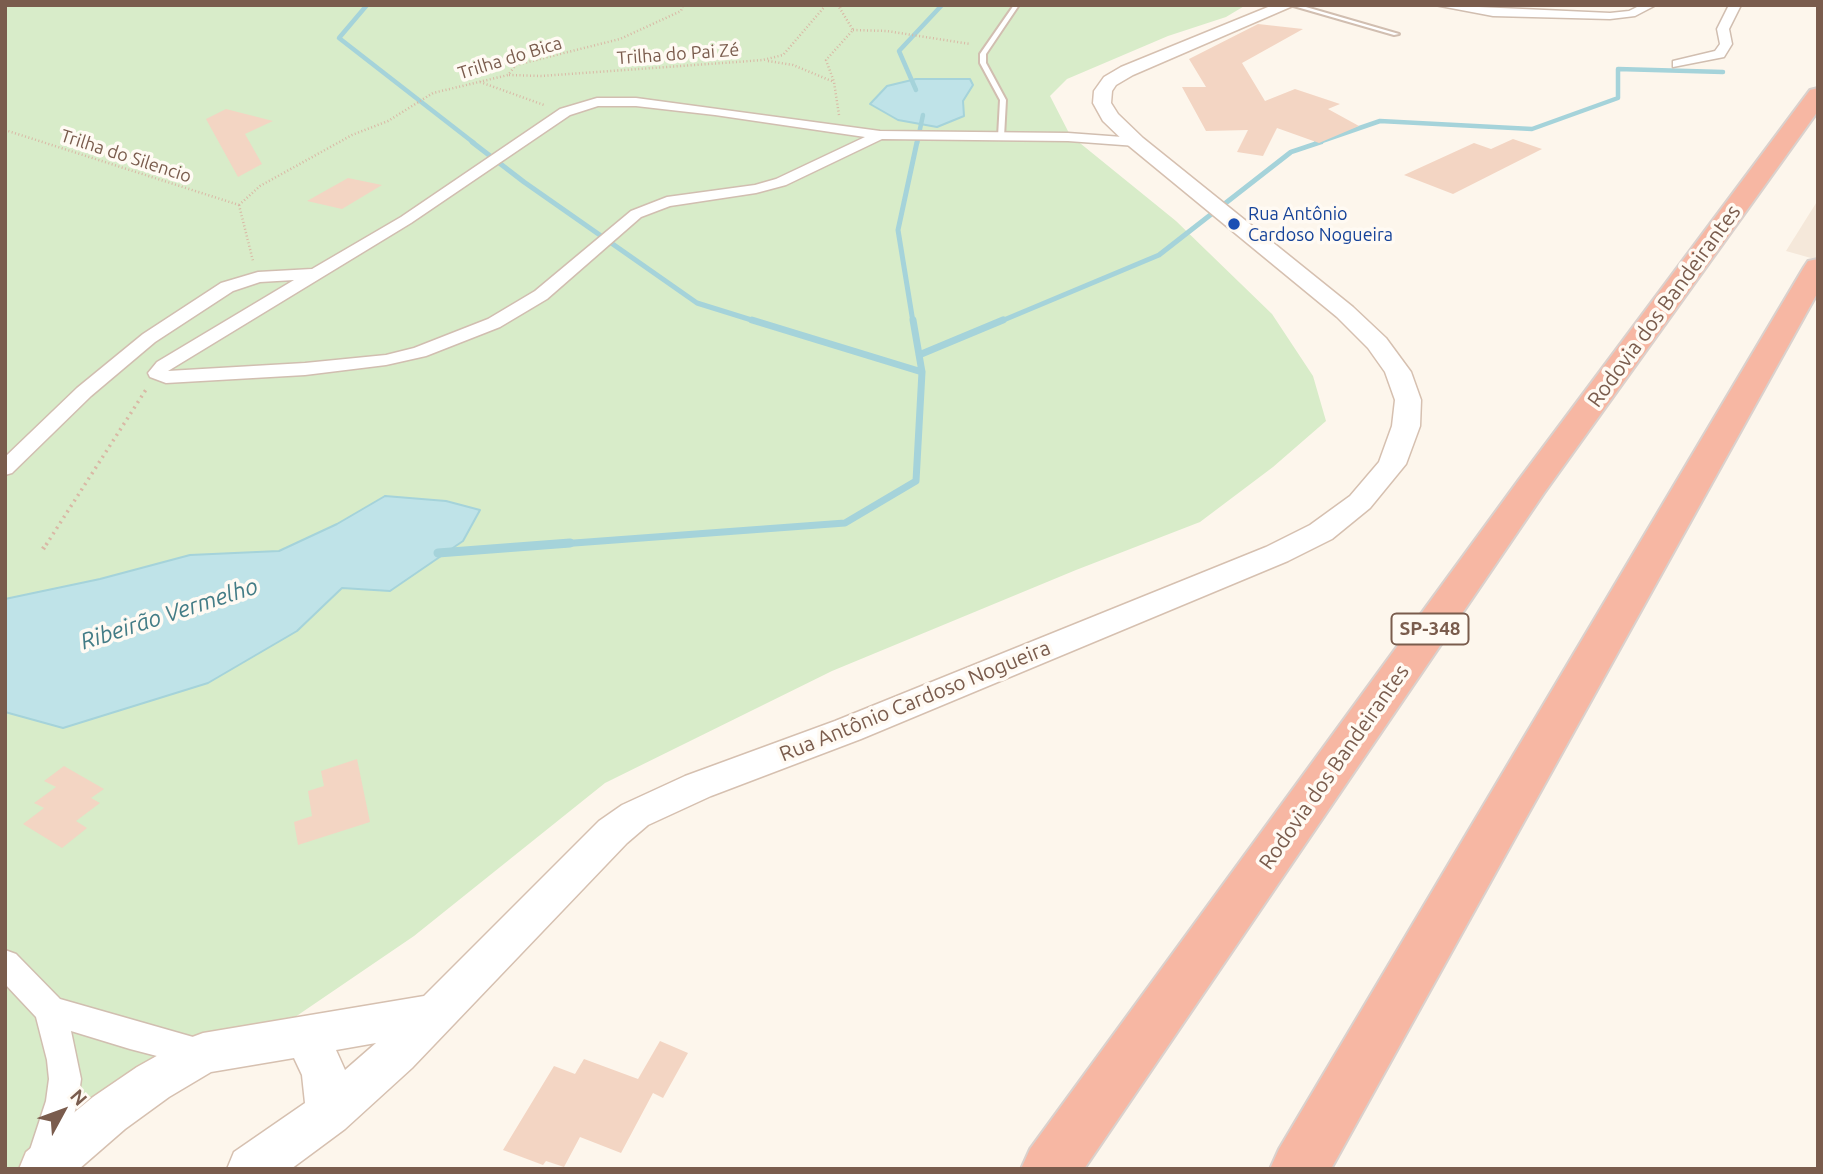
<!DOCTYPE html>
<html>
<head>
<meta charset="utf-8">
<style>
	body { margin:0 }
	#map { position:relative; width:1823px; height:1174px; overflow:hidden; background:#fdf6ec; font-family:Ubuntu,sans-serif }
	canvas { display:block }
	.frame { position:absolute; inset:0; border:7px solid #7a5c4d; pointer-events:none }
	.north { position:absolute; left:28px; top:1076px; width:70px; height:70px; -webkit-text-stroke:5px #fffaf3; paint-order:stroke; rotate:49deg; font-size:19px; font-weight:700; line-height:28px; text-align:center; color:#7a5c4d }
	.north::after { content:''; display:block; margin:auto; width:24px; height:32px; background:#7a5c4d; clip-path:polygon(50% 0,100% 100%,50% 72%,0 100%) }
</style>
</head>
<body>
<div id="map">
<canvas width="1823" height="1174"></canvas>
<div class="frame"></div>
<div class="north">N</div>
</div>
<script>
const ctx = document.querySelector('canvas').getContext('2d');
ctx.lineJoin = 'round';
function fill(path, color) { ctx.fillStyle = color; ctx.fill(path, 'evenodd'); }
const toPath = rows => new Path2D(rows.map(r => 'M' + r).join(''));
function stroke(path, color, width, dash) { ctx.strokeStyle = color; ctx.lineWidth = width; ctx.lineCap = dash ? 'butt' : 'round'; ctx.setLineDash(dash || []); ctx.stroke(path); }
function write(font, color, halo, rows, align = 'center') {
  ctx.font = font + ' Ubuntu,sans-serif'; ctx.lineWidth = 7; ctx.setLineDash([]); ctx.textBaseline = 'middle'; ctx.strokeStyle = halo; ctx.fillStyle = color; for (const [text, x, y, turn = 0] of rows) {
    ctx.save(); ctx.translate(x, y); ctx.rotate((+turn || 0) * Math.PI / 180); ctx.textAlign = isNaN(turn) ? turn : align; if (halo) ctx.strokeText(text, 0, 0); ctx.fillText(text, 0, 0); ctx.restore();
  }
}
const residential = toPath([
	[1818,200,1818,260,1786,251]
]);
const green = toPath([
	[5,5,1246,5,1226,17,1168,36,1067,79,1050,96,1070,135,1176,221,1272,314,1313,376,1326,421,1273,467,1200,522,1076,570,832,671,605,783,414,936,254,1045,24,1169,5,1169,5,712,63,728,297,631,342,588,390,591,463,541,480,510,446,501,385,496,337,524,279,551,190,555,100,579,5,599]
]);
const water = toPath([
	[916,79,970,79,973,85,963,101,964,116,937,127,898,120,870,104,887,86,916,79],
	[385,496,446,501,480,510,463,541,390,591,342,588,297,631,208,683,63,728,5,712,5,599,100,579,190,555,279,551,337,524,385,496]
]);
const streamFar3 = toPath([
	[367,5,339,38,474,143],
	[916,90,899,51,942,5],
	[917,143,923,115],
	[1316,143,1380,121,1532,129,1618,98,1618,69,1723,72]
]);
const streamFar2 = toPath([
	[472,142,524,182,697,303,758,322],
	[913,322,898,230,917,142],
	[999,322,1159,255,1291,152,1321,142]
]);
const streamFar1 = toPath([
	[752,320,922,372],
	[919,355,1003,320],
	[547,545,845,523,916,481,922,372,913,320]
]);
const stream = toPath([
	[438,553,570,543]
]);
const building = toPath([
	[1258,24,1303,29,1242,63,1265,101,1295,89,1340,104,1328,109,1359,126,1319,143,1277,128,1263,156,1237,152,1248,130,1206,131,1182,87,1206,87,1189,59],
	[226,109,273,121,245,134,262,164,238,177,206,119],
	[1513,139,1542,149,1453,194,1404,175,1474,143,1491,149],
	[348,178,382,185,342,209,307,201],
	[357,759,370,822,298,845,294,822,312,816,308,791,324,786,321,771],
	[64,766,104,789,91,798,100,803,76,821,87,828,62,848,23,824,44,808,34,803,56,787,44,781],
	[660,1041,688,1053,663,1098,653,1093,621,1153,580,1137,564,1167,546,1161,543,1165,503,1150,554,1066,575,1074,584,1059,638,1079]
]);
const pathFar2 = toPath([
	[853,30,887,31,970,44],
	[768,61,793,65,834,82],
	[509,75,542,76,763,60,783,55,826,5],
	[480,82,544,105],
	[839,115,834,82,826,60,853,30,839,7,844,5],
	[5,130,239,205],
	[239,205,260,186,352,135,388,121,433,93,508,75,516,65,620,39,681,11,683,5],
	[239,205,253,261]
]);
const pathFar1 = toPath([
	[46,545,147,388]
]);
const path = toPath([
	[43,549,47,543]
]);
const service = toPath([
	[1014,5,1019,5,986,54,986,63,1006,100,1004,137,1001,139,998,137,1000,100,980,63,980,54,1014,5],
	[1290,5,1299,5,1399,34,1394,35,1290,5]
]);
const minor = toPath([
	[1435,5,1610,13,1629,11,1641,5,1656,5,1635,16,1610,19,1493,16,1435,5],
	[1729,5,1741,5,1729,29,1732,44,1724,57,1673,67,1673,61,1715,51,1720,44,1717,29,1729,5],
	[636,98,880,131,1068,133,1136,138,1143,142,1136,146,1068,141,882,139,786,185,756,193,670,206,641,217,547,299,500,327,426,356,386,365,305,375,166,383,150,377,148,373,157,362,294,280,260,282,233,291,155,342,91,396,12,473,5,475,5,457,77,388,143,334,221,283,258,272,312,269,401,217,560,109,597,98,636,98],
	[598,106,636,106,715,115,865,137,776,179,755,185,667,197,631,211,535,291,488,319,414,348,386,355,305,363,168,371,411,223,570,115,598,106],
	[5,950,16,954,60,999,214,1043,219,1053,214,1063,203,1068,130,1049,71,1031,81,1079,78,1101,57,1169,31,1169,27,1159,46,1101,49,1079,47,1060,36,1017,5,984,5,950]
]);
const secondary = toPath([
	[1273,5,1295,5,1133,75,1116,85,1112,91,1111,103,1118,114,1143,138,1353,307,1386,338,1411,372,1421,400,1420,426,1406,464,1370,508,1332,539,1288,561,861,739,711,796,648,825,627,843,412,1068,345,1129,291,1169,227,1169,234,1152,305,1103,302,1075,294,1058,211,1072,169,1097,125,1129,79,1169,19,1169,26,1152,93,1097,137,1067,187,1039,203,1033,424,996,599,821,622,805,685,776,835,721,1266,547,1310,525,1350,496,1379,462,1392,426,1395,400,1385,372,1368,348,1337,317,1129,146,1103,121,1093,103,1094,91,1104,77,1121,67,1273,5],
	[376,1043,345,1070,336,1050,376,1043]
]);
const motorway = toPath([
	[1818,88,1818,111,1544,493,1084,1169,1021,1169,1030,1149,1518,481,1810,90,1818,88],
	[1818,259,1818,292,1331,1169,1270,1169,1279,1149,1804,267,1808,261,1818,259]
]);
const markers = [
	[1234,224,7,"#1a4fb4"]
];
const farStreetnames = [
	["Trilha do Pai Zé",678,54,-4],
	["Trilha do Bica",510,58,-17],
	["Trilha do Silencio",126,156,18]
];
const farTransitnames = [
	["Rua Antônio",1248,214],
	["Cardoso Nogueira",1248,235]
];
const shields = [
	[1430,629,77]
];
const shieldNames = [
	["SP-348",1430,629]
];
const streetNames = [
	["Rodovia dos Bandeirantes",1664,306,-54],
	["Rua Antônio Cardoso Nogueira",915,701,-22],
	["Rodovia dos Bandeirantes",1334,767,-55]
];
const waterNames = [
	["Ribeirão Vermelho",169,614,-18]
];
fill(residential, '#f5e8da');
fill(green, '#d8ecc9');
fill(water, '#bfe3e8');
stroke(water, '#a5d3da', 2);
stroke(streamFar3, '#a5d3da', 4.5);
stroke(streamFar2, '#a5d3da', 5);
stroke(streamFar1, '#a5d3da', 7);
stroke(stream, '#a5d3da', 9);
fill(building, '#f3d5c3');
stroke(service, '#d1beb0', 4);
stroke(minor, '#d1beb0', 3);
stroke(secondary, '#d6c0b0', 3);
stroke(motorway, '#dad1cd', 4);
stroke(pathFar2, '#d9b8a5', 2.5, [1, 2.5]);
stroke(pathFar1, '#d9b8a5', 3.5, [2, 4.5]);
stroke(path, '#d9b8a5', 4.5, [2, 5]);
fill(service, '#fff');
fill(minor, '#fff');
fill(secondary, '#fff');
fill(motorway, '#f7b7a3');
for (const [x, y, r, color] of markers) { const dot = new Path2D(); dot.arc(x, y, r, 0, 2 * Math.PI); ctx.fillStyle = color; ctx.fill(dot); stroke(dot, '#fffaf3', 2.5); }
write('18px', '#7a5c4d', '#fffaf3', farStreetnames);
write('18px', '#164399', '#fffaf3', farTransitnames, 'left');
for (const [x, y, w] of shields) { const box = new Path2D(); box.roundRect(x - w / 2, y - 15.5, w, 31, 5); ctx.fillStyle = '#fffaf3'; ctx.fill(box); stroke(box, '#7a5c4d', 2); }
write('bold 19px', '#7a5c4d', null, shieldNames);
write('21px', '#7a5c4d', '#fffaf3', streetNames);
write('italic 23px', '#437c86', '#fffaf3', waterNames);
</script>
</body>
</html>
